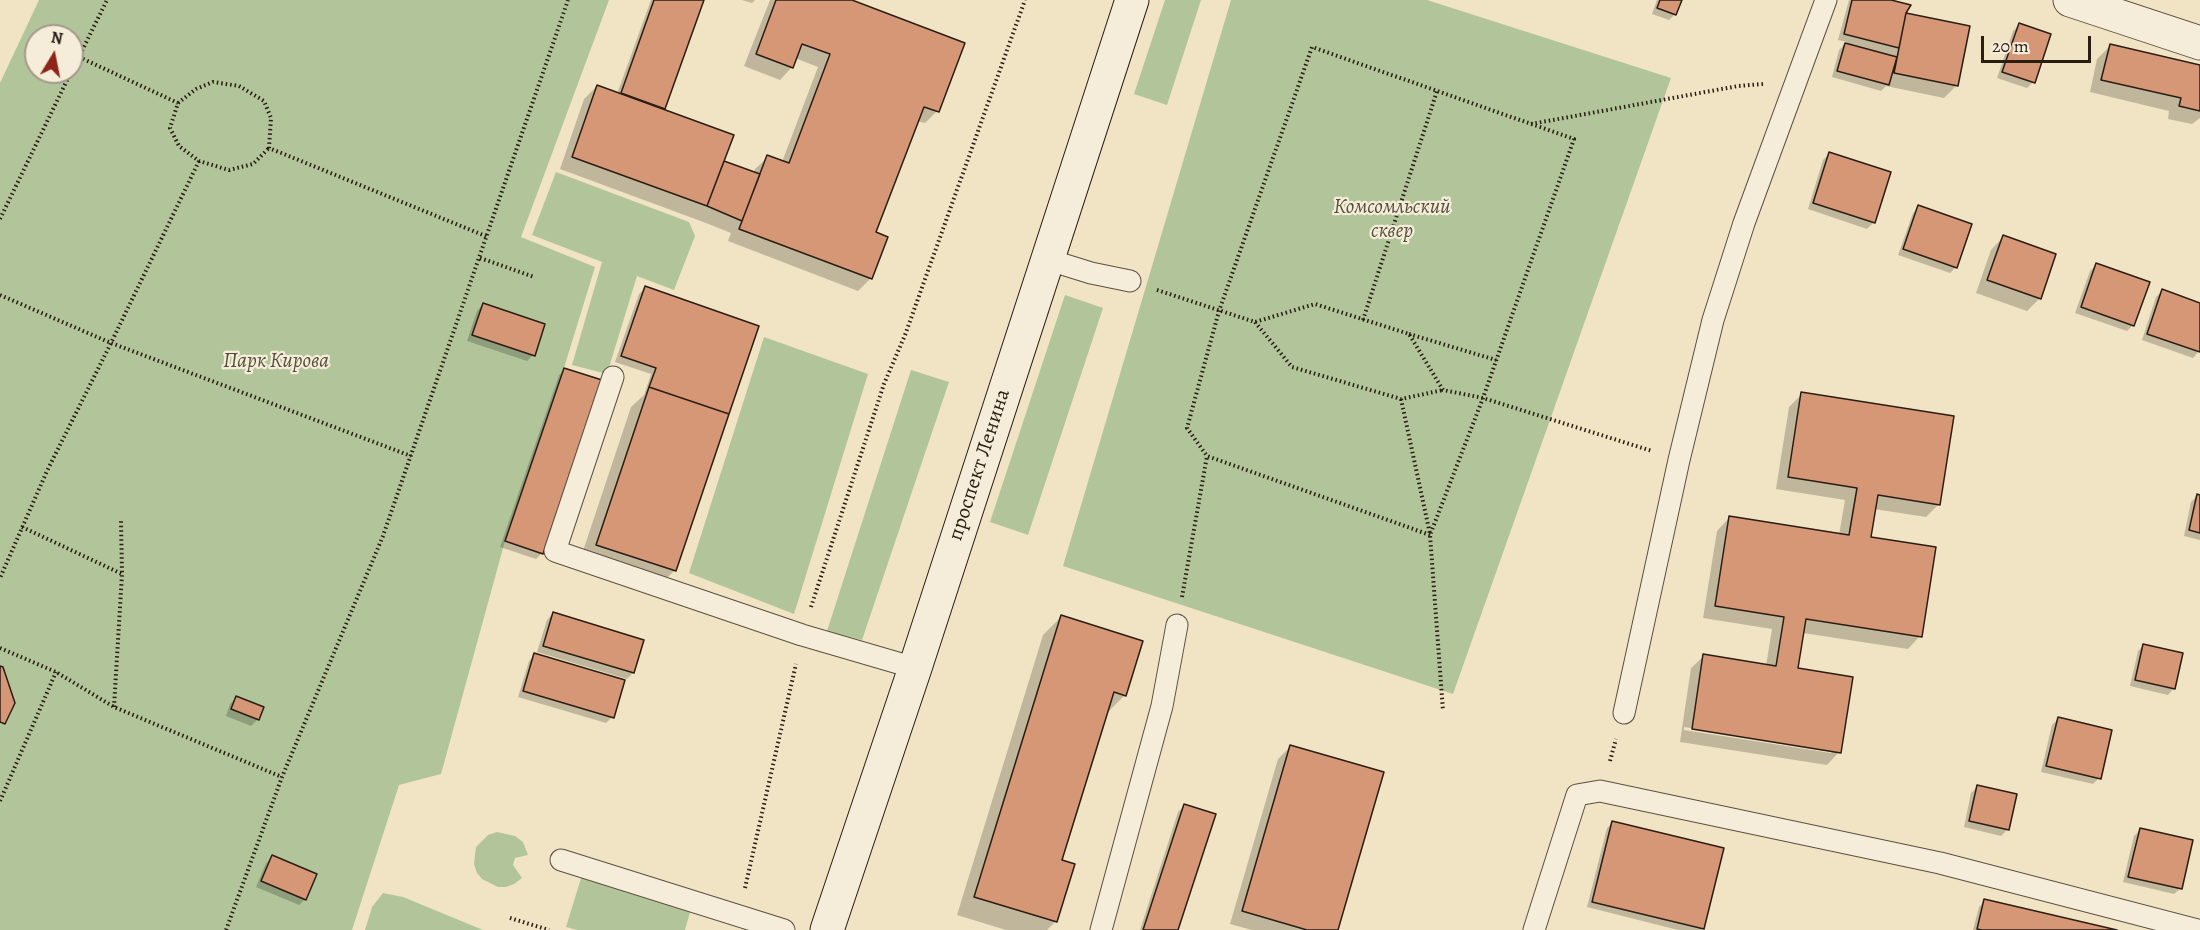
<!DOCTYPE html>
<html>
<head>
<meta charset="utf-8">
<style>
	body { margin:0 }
	#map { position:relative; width:2200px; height:930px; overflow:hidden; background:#f0e4c4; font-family:Alegreya,serif }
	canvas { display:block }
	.north { position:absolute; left:24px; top:24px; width:60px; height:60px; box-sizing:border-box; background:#f5edd9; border:2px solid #a49a8a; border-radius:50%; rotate:10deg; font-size:16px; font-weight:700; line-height:24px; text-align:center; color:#2a1d14 }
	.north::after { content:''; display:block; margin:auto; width:21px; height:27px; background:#8f2418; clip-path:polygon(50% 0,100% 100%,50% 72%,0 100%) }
	.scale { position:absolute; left:1981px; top:36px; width:110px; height:27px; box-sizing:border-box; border:3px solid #2a1d14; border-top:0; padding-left:8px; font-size:18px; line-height:21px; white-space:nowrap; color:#2a1d14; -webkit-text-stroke:4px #f5edd9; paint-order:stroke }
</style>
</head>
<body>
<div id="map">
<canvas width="2200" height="930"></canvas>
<div class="north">N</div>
<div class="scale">20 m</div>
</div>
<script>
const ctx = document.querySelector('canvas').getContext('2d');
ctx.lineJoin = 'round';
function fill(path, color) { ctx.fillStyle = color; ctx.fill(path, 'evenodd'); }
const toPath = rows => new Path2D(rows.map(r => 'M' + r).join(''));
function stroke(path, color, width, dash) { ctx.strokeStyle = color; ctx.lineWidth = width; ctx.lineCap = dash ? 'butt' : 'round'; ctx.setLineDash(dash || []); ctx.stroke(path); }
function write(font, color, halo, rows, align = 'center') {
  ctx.font = font + ' Alegreya,serif'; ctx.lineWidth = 4.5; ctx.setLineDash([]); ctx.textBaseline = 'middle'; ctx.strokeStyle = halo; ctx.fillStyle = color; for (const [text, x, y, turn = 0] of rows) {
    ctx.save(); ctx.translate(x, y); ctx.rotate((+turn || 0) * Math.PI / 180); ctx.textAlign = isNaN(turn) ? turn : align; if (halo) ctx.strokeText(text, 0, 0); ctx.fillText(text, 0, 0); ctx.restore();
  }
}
const green = toPath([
	[39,0,609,0,521,237,595,267,564,368,505,541,441,774,399,785,352,930,0,930,0,83],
	[36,36,72,36,72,72,36,72],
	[1165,0,1201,0,1167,105,1134,94],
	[1231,0,1427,0,1671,78,1453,694,1063,566],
	[556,172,689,222,695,236,674,290,637,276,607,374,572,365,602,262,532,235],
	[1065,295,1103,308,1028,535,990,522],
	[764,337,868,374,794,614,689,573],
	[911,370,949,382,862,640,827,631],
	[497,832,515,836,523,842,528,855,515,858,513,865,522,878,514,884,506,887,498,887,482,879,477,873,474,864,476,847,488,835],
	[582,875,691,909,685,930,577,930,566,927],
	[383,893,403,897,483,930,365,930,372,907]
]);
const shadow = toPath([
	[651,0,703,0,662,110,722,162,754,174,755,169,768,157,782,162,818,67,795,58,792,67,780,80,744,66,770,0,848,0,937,111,925,123,917,121,874,233,871,278,858,291,728,241,731,233,706,223,560,169,584,99,597,86,617,94],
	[742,0,755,0,752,3],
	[1657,0,1680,0,1675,14,1669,20,1652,14],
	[1849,0,1885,0,1903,15,1968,28,1956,86,1944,98,1886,86,1881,91,1832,77,1839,50,1847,42,1838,40],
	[2019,25,2033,82,2027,88,1997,78,2013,31],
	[2110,46,2200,67,2200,118,2192,124,2168,119,2169,111,2090,92,2097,59],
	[1829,154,1874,222,1867,229,1808,209,1823,160],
	[1919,207,1956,267,1950,273,1898,255,1913,213],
	[2003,237,2040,298,2027,311,1976,293,1991,250],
	[2096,265,2133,325,2127,331,2075,313,2090,271],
	[645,288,757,327,675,570,656,589,579,563,631,407,644,395,651,374,615,362,639,294],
	[2162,291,2200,305,2200,350,2193,358,2142,340,2156,297],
	[483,304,533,355,527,361,467,341,477,311],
	[565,369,542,553,536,559,500,547,559,375],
	[1802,394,1939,504,1926,517,1874,509,1870,538,1920,636,1908,649,1803,633,1797,670,1839,752,1827,765,1680,742,1691,668,1704,656,1766,666,1772,629,1703,618,1717,531,1729,518,1839,535,1845,500,1776,489,1789,407],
	[1684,727,1831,750,1831,753,1684,730],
	[2197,496,2200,496,2200,540,2184,536,2191,502],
	[553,613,642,641,633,673,627,679,537,652,547,620],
	[1061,617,1125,695,1106,714,1061,861,1056,921,1047,930,1006,930,957,915,1043,635],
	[2144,645,2174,688,2168,695,2130,686,2138,651],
	[535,655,612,717,606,723,518,697,529,661],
	[236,698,262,708,257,720,251,726,226,716,230,704],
	[2058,719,2099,778,2093,784,2041,772,2052,725],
	[1291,746,1336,930,1252,930,1230,924,1278,759],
	[1977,787,2007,830,2001,836,1964,827,1971,793],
	[1184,806,1176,930,1140,930,1178,812],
	[1613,822,1703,928,1701,930,1678,930,1587,907,1607,828],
	[2140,830,2181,888,2174,894,2123,882,2134,836],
	[273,857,305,899,299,905,256,887,266,863],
	[1985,901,2110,930,1973,930,1979,907]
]);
const building = toPath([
	[654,0,704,0,665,109,621,93,654,0],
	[776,0,852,0,965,43,939,112,924,107,876,232,888,237,872,279,739,229,767,155,789,163,830,54,802,44,793,68,756,54,776,0],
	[1660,0,1682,0,1676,15,1657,8,1660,0],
	[1852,0,1891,0,1911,5,1906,13,1899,48,1844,34,1852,0],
	[1906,13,1970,26,1958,86,1894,73,1906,13],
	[2019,23,2051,34,2035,83,2002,72,2019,23],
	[1845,43,1897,57,1889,85,1837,71,1845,43],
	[2110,44,2200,65,2200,111,2179,106,2181,98,2101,80,2110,44],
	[597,85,734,135,707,206,572,157,597,85],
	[1829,152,1891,172,1875,223,1813,203,1829,152],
	[724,161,760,174,742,221,707,206,724,161],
	[1918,205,1972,224,1957,268,1903,249,1918,205],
	[2003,235,2056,254,2041,299,1987,280,2003,235],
	[2096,263,2150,282,2134,326,2081,307,2096,263],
	[645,286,759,326,729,414,649,387,656,368,621,356,645,286],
	[2162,289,2200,303,2200,352,2147,334,2162,289],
	[483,303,545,324,535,356,472,335,483,303],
	[564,368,602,380,543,554,505,541,564,368],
	[649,387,729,414,676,571,596,545,649,387],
	[1801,392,1954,416,1940,505,1878,495,1871,537,1936,547,1922,637,1806,619,1798,668,1853,677,1841,753,1692,729,1703,654,1776,666,1784,617,1715,606,1729,516,1849,535,1857,488,1788,477,1801,392],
	[2197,494,2200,495,2200,533,2189,530,2197,494],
	[553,612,644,640,634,673,543,646,553,612],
	[1061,615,1143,641,1126,696,1114,692,1062,860,1075,864,1057,922,974,897,1061,615],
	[2143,644,2183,653,2175,689,2135,680,2143,644],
	[534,653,625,680,614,718,523,691,534,653],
	[0,666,3,667,15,703,5,724,0,722,0,666],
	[236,696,264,707,259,720,231,709,236,696],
	[2058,717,2112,730,2101,779,2046,766,2058,717],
	[1290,745,1384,772,1338,930,1307,930,1242,911,1290,745],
	[1977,785,2017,794,2009,830,1969,821,1977,785],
	[1184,804,1216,814,1178,930,1143,930,1184,804],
	[1612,821,1724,848,1704,929,1592,902,1612,821],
	[2140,828,2193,840,2182,889,2128,877,2140,828],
	[272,855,317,874,306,900,261,881,272,855],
	[1984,899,2117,930,1982,930,1977,929,1984,899]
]);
const path = toPath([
	[79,57,178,103,170,128,179,146,199,161,229,170,253,164,269,148],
	[72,71,107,0],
	[178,103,196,89,213,82,239,86,264,101,271,118,269,148,488,237],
	[1531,124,1738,86,1763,84],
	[199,161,111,343,411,456],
	[0,219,71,72],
	[480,258,534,277],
	[1157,290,1255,322,1315,304,1409,334,1443,390,1483,398,1652,451],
	[0,295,111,343,47,471,0,578],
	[1363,320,1437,91],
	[1255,322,1292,367,1401,399,1443,390],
	[1409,334,1496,360],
	[1401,399,1430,534],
	[22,527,122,574],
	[1430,535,1207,456,1187,428,1219,311,1312,47,1574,139,1483,398,1430,535,1443,711],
	[1182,597,1207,456],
	[811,607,884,384,905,335,1025,0],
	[0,648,56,672,114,707,282,777],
	[114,707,122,574,121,521],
	[1610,761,1616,739],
	[0,801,56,672],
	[745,888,796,664],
	[510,918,549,930],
	[226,930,282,777,383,536,568,0]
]);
const service = toPath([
	[1046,259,1091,273,1130,281],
	[613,377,555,551,802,635,915,668],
	[1624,713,1679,460,1713,320,1744,223,1826,0],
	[561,860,784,930],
	[1101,930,1162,706,1177,625],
	[1534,930,1577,795,1600,791,1940,863,2198,930]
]);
const minor = toPath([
	[2070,0,2200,43]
]);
const secondary = toPath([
	[827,930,915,668,1132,0]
]);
const parkNames = [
	["Комсомльский",1392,208],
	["сквер",1392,232],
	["Парк Кирова",276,362]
];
const streetNames = [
	["проспект Ленина",980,465,-72]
];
fill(green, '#b2c59a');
fill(shadow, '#0003');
fill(building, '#d69776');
stroke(building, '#2a1d14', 1.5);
stroke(service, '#5c4f40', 23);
stroke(minor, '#5c4f40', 35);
stroke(secondary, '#2a1d14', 35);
stroke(path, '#2a1d14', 4, [1.5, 3]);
stroke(service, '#f5edd9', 21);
stroke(minor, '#f5edd9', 33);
stroke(secondary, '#f5edd9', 33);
write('italic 21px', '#534f3c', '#f5edd9', parkNames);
write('21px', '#2a1d14', '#f5edd9', streetNames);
</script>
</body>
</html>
